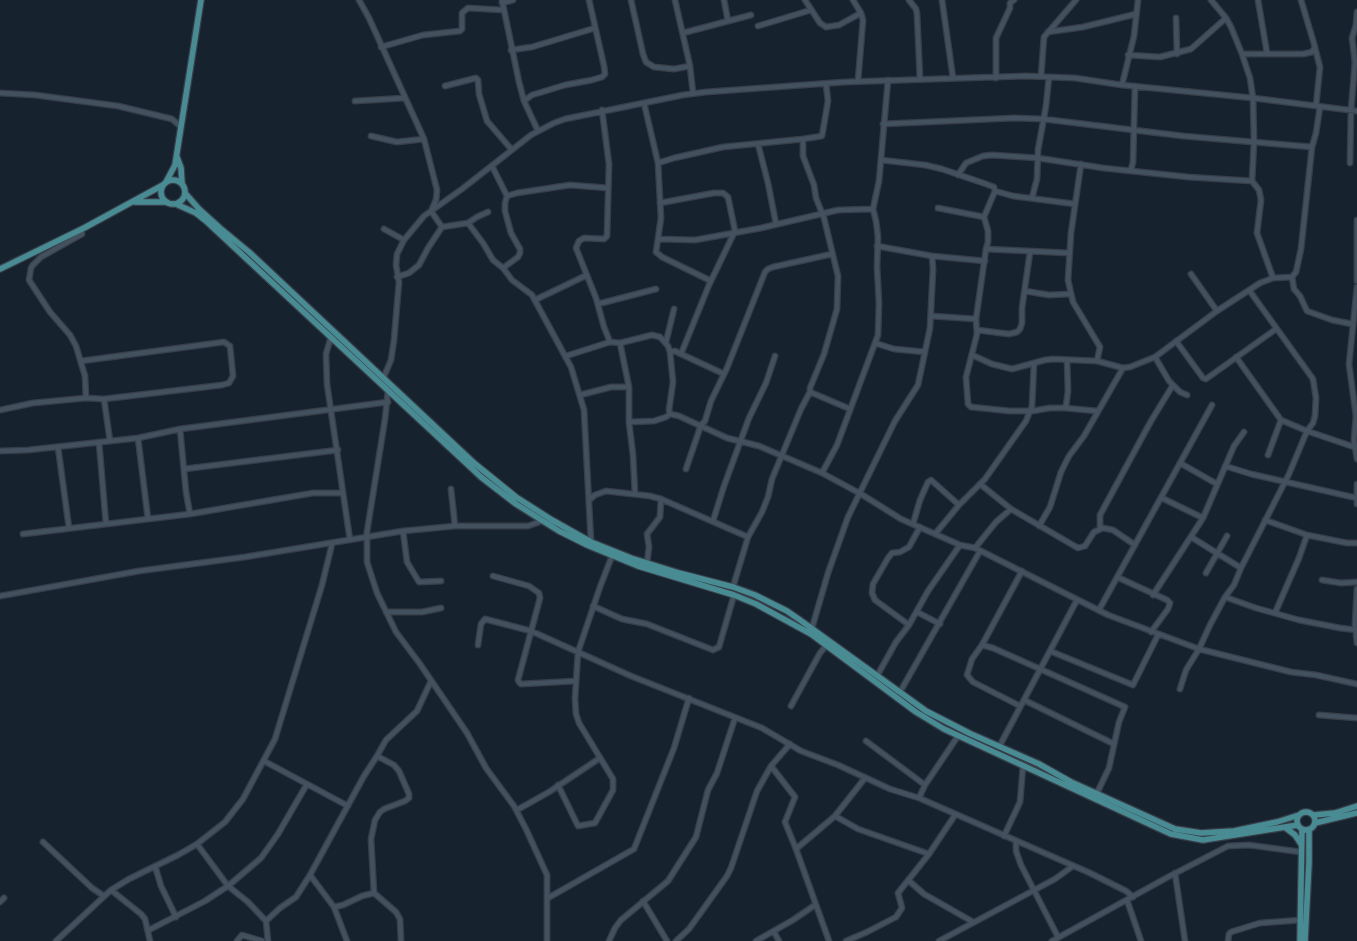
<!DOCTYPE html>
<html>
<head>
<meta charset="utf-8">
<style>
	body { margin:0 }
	canvas { display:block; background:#16222e }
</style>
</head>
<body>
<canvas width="1357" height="941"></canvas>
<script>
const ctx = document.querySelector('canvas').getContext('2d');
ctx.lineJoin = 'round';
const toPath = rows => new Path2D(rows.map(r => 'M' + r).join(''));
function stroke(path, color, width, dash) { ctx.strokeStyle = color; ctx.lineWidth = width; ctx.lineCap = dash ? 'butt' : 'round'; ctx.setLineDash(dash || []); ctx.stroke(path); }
const minor = toPath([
	[359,0,369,18,424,139,437,190,436,200,432,209],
	[502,0,519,82,524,101,538,131],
	[631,0,643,54,646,62,654,67,674,69,690,66],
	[675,0,690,66,693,93],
	[724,0,728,21],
	[805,0,820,23,826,27,839,25,861,13],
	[853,0,861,13,863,20,858,81],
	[909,0,916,9,917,14,920,79],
	[942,0,953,78],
	[1211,0,1226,18,1231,27,1242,54,1250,78,1253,98,1254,141,1252,181,1259,190,1261,200,1257,233,1273,278],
	[1258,0,1267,53],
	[502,3,513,0],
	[1176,18,1177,54],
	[758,26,811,10],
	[1048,32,1083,27,1136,14],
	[683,33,751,15],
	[381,47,423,35,460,31,462,29,462,13,468,8,503,10],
	[1315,48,1320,67,1316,106],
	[511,50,532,47,595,28],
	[1242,54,1303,54,1312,52,1315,47,1301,0],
	[1128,55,1160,57,1191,49,1226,18],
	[1041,76,1044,37,1076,0],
	[996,78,996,38,1010,8,1010,3,1014,0],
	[1122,85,1134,36,1138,0],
	[445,86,476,78,478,80,479,94,487,121,512,150],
	[0,93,35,95,118,106,172,119,181,127],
	[355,101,405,98],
	[524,101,532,95,542,92,565,85,592,80,602,77,605,74,604,66,589,0],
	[644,103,658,163,661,218,656,252,662,257,711,281],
	[602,110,609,164,607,236,604,239,584,238,579,241,576,248,596,298,604,327,610,342],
	[883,124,1014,118,1043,119,1183,136,1312,147],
	[371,136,397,142,424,139],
	[758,144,768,183,776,224],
	[881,160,925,165,942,169,986,184,994,187,995,191,1013,196,1075,204],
	[658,163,674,158,723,147,803,139,822,136,828,101,826,84],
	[1350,163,1351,110,1355,62,1352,38,1356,25,1357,12],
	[1081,164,1071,233,1068,280,1073,302,1100,347,1097,361],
	[492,166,507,196],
	[1131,170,1133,162,1135,86],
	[958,175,966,163,983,156,992,155,1038,158,1103,168,1188,177,1252,181],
	[995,191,984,217,988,231,988,242,986,249,976,319,977,334,966,377,968,404,971,407,1010,411,1032,411,1050,408,1063,408,1066,406,1068,391,1067,360],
	[1032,198,1037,179,1038,150,1046,106,1049,77],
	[660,203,714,193,723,193,728,197,735,231,709,285,681,354],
	[938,208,984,217],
	[431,211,442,227,468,223,483,243,493,260,503,268,512,280,532,295,571,367,584,410,591,542],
	[1357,220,1357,239],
	[468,223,477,217,488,212],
	[81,229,82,234,41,257,33,265,31,268,29,280,50,312,70,335,76,346,85,376,86,398],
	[384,229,404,240],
	[658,239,695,240,761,228,838,210,873,209],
	[1357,241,1357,281],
	[877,246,932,256,985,261],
	[986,249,1069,253],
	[503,268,518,257,520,253,520,249,511,233,505,211,505,203,507,196,517,193,570,185,608,188],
	[1191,274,1217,311],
	[397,277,409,273,419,265,428,248,442,227],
	[1292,277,1294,289,1300,296,1307,311,1332,320,1352,324],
	[1357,287,1349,364,1356,416,1354,440,1357,459],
	[1025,291,1049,295,1070,294],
	[535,300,587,275],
	[598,304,656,289],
	[931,316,976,319],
	[977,330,1009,334,1017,332,1020,329,1022,323,1022,308,1030,252],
	[331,337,326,354,327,384,350,540],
	[1176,341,1203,378,1206,379,1276,329],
	[666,342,674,309],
	[620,343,629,387,629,422,633,455,635,494],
	[875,343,894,349,925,352],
	[670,352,675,351,681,354,724,374],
	[972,355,992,364,1012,369,1045,360,1053,359,1097,361,1123,368,1130,367,1155,357,1217,311,1260,283,1273,278,1292,277,1296,272,1301,249,1312,147,1316,133,1320,107],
	[566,356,610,342,620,343,652,335,660,337,668,346,670,352,673,382,669,410,670,414],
	[1155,357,1169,381,1180,392,1187,395],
	[1236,357,1281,420,1307,431,1357,448],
	[383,379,391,360,394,340,399,282,396,265,397,254,404,240,424,216,462,189,531,135,554,123,565,119,683,95,706,92,845,82,1026,76,1075,78,1122,85,1253,98,1357,111],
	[388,391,385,419,366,538,367,538,367,562,377,593,396,632,420,664,467,733,486,768,514,806,526,829,547,875,547,941],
	[810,392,850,409],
	[580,395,611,387,629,387],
	[104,399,110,441],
	[1065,408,1097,411],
	[0,410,33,403,86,398,104,399,222,385,229,383,233,376,230,346,224,342,81,361],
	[629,422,654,421,666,417,670,414,679,416,727,438,759,446,822,473,861,494,901,519,960,545,975,548,1108,615,1199,649,1291,672,1316,675,1357,684],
	[180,429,186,492,190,514],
	[138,438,148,519],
	[99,442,106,524],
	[58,447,69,528],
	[0,451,28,450,138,438,180,429,388,402],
	[1268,455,1281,420],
	[1180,463,1217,484],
	[1225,466,1251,474,1357,498],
	[184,469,338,450],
	[686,469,701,425,705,421,711,401,727,368,765,272,768,269,773,267,832,254],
	[822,473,837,445,878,335,879,303,877,267,878,237,876,221,873,209,879,181,888,80],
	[980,484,1011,509],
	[1357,484,1357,504],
	[451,489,455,526],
	[1162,498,1203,518],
	[589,500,595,495,606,491,650,496,661,499,748,537],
	[1265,520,1307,535,1347,543,1357,543],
	[713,521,724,486,749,418,766,383,775,356],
	[913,524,920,500,928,482,931,480,959,505],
	[1039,526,1050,507,1061,472,1069,456,1084,436,1123,368],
	[1100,528,1100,515,1151,421,1173,385],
	[403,531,407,562,419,582,441,581],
	[23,534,190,514,313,493,342,493],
	[935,534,959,505,985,479,1026,421,1032,406,1034,363],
	[1191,537,1241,568],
	[975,548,996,522,1011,509,1078,548,1085,546,1094,532,1103,528,1113,530,1135,545],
	[647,563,649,547,647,534,660,517,661,499],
	[1206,573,1227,536],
	[493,576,529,586,539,593,540,598,518,680,519,682,521,684,576,681],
	[1117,577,1167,600,1170,603,1168,609,1151,632],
	[1322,580,1341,583,1357,582],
	[733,587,748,537,762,512,768,497,772,479,801,409,810,392,810,388,824,354,837,309,838,276,824,218,816,198,814,185,803,156,803,139],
	[1357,589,1355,624,1357,643],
	[1153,595,1203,518,1234,446,1244,432],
	[0,596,139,571,245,557,403,531,455,526,528,526,542,521],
	[1225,597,1256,608,1299,620,1340,628,1357,630],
	[593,606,622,619,647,624,713,650,719,647,734,595],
	[1099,610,1212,405],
	[386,612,422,612,441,608],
	[917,612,940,624],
	[1275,613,1299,558,1307,535],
	[909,625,875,600,872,593,873,584,888,558,892,553,900,552,909,547,920,527],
	[812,628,828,573,848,517,895,421,918,385,930,328,933,269,932,256],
	[478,645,481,624,485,619,531,631,631,676,762,728,801,751,838,765,890,789,919,798,1090,873,1126,891,1133,897],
	[982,645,993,648,1125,707,1119,722,1109,768,1097,793],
	[1050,651,1133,685,1158,635],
	[877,676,896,642,909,625,928,591,960,545],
	[1180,689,1186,670,1199,649,1210,625,1225,597,1234,585,1241,568,1289,474,1307,431,1313,423,1315,416,1316,398,1313,379,1249,290],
	[900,692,980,551],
	[1024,700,1114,744],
	[791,706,820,653,826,646],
	[1020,706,973,682,967,675,972,659,982,645,1022,571],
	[1319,715,1357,718],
	[866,741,925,785],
	[999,747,1077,600],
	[264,761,348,806],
	[771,766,795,797,785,822,796,849,829,941],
	[558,785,578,826,595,823,613,790,613,779,579,723,576,714,575,699,578,652,600,587,612,556],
	[919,798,925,785,958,736],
	[517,810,549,792,600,758],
	[835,816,858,829,929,854],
	[1004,836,1020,802,1023,766],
	[1016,841,1016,851,1021,865,1058,937],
	[43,842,92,888,104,896],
	[197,844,228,886,248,902,266,921,268,941],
	[796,849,835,816,865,778],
	[155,866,161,886,176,917],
	[1175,873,1185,941],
	[310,875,334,907,347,941],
	[908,880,924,894,973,922],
	[111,890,141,914,145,919,150,941],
	[548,898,634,849,674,748,689,698],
	[1127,900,1141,941],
	[643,901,667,941],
	[0,902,4,898],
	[334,907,343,905,362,896,374,893],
	[266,921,280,908,296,897,310,875,364,776,377,756],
	[149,930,205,901,228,886,261,858,278,834,307,784],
	[774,932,779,941],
	[56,941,111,890,129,879,178,855,197,844,225,822,243,799,275,739,322,585,332,544],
	[237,941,242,935,262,941],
	[401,941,400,919,396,912,374,893,371,839,375,820,380,812,384,809,405,801,409,798,409,794,399,771,394,765,377,756,386,740,417,711,431,681],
	[609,941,615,928,621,920,668,881,696,837,708,790,717,773,735,718],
	[676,941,689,929,727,876,731,868,757,791,771,766,790,744],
	[756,941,793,920,815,905],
	[846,941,867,932,896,917,902,908,898,893,929,854,955,815],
	[939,941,1055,879,1073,866],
	[1052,941,1168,877,1228,846,1249,845,1301,852],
	[1228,941,1229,934,1231,932,1260,923,1301,920]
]);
const major = toPath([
	[177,157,181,168,182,183],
	'161 192a12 12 0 1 1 24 0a12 12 0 1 1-24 0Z',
	[166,182,175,165,201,0],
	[185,193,199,209,220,228,249,252,474,463,516,497,552,520,591,542,631,558,679,573,733,587,755,595,787,611,800,620,926,711,971,734,1039,764,1071,782,1175,829,1201,833,1234,831,1277,822,1299,815],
	[135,202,165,202],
	[176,204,196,213,206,221,481,477,516,504,559,531,587,545,638,566,734,595,756,604,811,634,916,712,944,729,1171,834,1203,840,1298,825],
	[0,269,84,228,163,185],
	'1297 821a9 9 0 1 1 18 0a9 9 0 1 1-18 0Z',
	[1314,815,1335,813,1357,806],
	[1315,823,1357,813],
	[1286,828,1295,835,1301,844],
	[1300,941,1302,829],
	[1305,941,1309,862,1309,830]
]);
stroke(minor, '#363e49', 7);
stroke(major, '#363e49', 8);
stroke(minor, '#43505e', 4.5);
stroke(major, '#498b93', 5.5);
</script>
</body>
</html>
